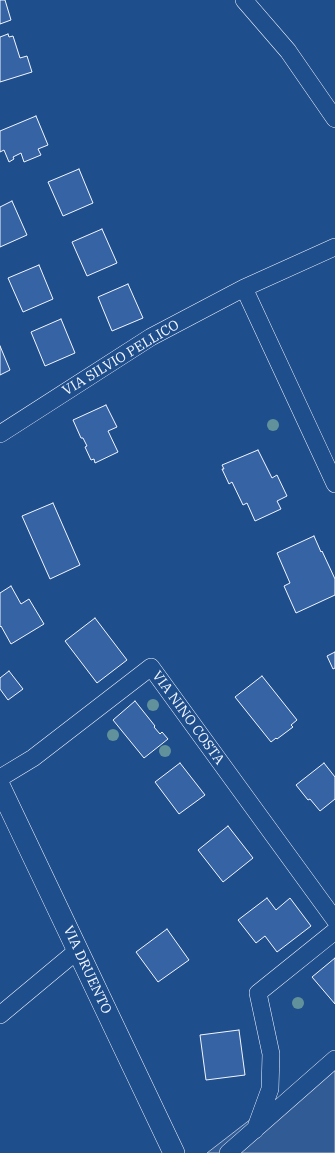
<!DOCTYPE html>
<html>
<head>
<meta charset="utf-8">
<style>
	body { margin:0 }
	canvas { display:block; background:#1f4e8c }
</style>
</head>
<body>
<canvas width="335" height="1153"></canvas>
<script>
const ctx = document.querySelector('canvas').getContext('2d');
ctx.lineJoin = 'round';
function fill(path, color) { ctx.fillStyle = color; ctx.fill(path, 'evenodd'); }
const toPath = rows => new Path2D(rows.map(r => 'M' + r).join(''));
function stroke(path, color, width, dash) { ctx.strokeStyle = color; ctx.lineWidth = width; ctx.lineCap = dash ? 'butt' : 'round'; ctx.setLineDash(dash || []); ctx.stroke(path); }
function write(font, color, halo, rows, align = 'center') {
  ctx.font = font + ' "IBM Plex Serif",serif'; ctx.lineWidth = 3; ctx.setLineDash([]); ctx.textBaseline = 'middle'; ctx.strokeStyle = halo; ctx.fillStyle = color; for (const [text, x, y, turn = 0] of rows) {
    ctx.save(); ctx.translate(x, y); ctx.rotate((+turn || 0) * Math.PI / 180); ctx.textAlign = isNaN(turn) ? turn : align; if (halo) ctx.strokeText(text, 0, 0); ctx.fillText(text, 0, 0); ctx.restore();
  }
}
const built = toPath([
	[335,1054,335,1153,207,1153,335,1054]
]);
const building = toPath([
	[0,0,5,0,11,20,0,24,0,0],
	[8,34,9,37,13,36,20,58,27,56,32,72,0,82,0,37,8,34],
	[36,116,48,145,38,149,41,155,24,162,21,153,13,157,14,159,9,162,4,150,0,152,0,131,36,116],
	[79,169,93,203,63,216,48,182,79,169],
	[12,201,27,235,0,247,0,207,12,201],
	[102,229,117,263,87,276,72,242,102,229],
	[39,265,53,299,23,312,8,278,39,265],
	[128,284,143,318,112,331,98,297,128,284],
	[61,319,75,353,45,366,31,332,61,319],
	[0,346,10,370,0,375,0,346],
	[106,405,117,427,108,431,118,452,95,463,94,459,91,460,85,447,87,446,83,438,81,438,73,420,106,405],
	[258,450,272,478,277,475,287,496,277,501,281,509,255,521,247,503,243,505,232,482,229,484,222,469,224,469,222,465,258,450],
	[53,503,80,565,50,579,22,516,53,503],
	[314,536,321,552,322,551,335,579,335,595,296,613,284,586,290,583,277,553,314,536],
	[11,586,21,604,29,599,44,624,11,644,1,626,0,627,0,593,11,586],
	[95,618,127,660,97,683,65,641,95,618],
	[335,652,335,668,333,669,327,656,335,652],
	[9,671,23,689,8,700,0,689,0,678,9,671],
	[262,676,297,720,291,725,293,727,277,739,276,738,271,742,235,697,262,676],
	[135,701,155,726,154,727,160,734,162,732,168,739,144,758,113,720,135,701],
	[180,763,205,795,179,814,155,782,180,763],
	[324,763,335,777,335,799,320,811,310,799,308,800,296,785,324,763],
	[228,826,253,858,223,882,198,850,228,826],
	[267,898,276,910,290,898,311,926,277,952,265,936,256,943,238,920,267,898],
	[167,929,189,960,158,982,136,952,167,929],
	[335,958,335,1004,312,977,335,958],
	[239,1030,245,1075,206,1080,200,1035,239,1030]
]);
const minor = toPath([
	[244,0,288,51,335,119],
	[244,288,335,484],
	[0,434,151,337,244,288,335,247],
	[0,778,33,758,151,667,335,920],
	[0,1015,78,950],
	[255,1130,270,1089,271,1054,258,993,335,931],
	[228,1153,335,1059]
]);
const tertiary = toPath([
	[0,787,174,1153]
]);
const trees = [
	[273,425],
	[153,705],
	[113,735],
	[165,751],
	[298,1003]
];
const streetNames = [
	["VIA SILVIO PELLICO",121,358,-31],
	["VIA NINO COSTA",188,718,54],
	["VIA DRUENTO",87,970,65]
];
fill(built, '#305b95');
stroke(built, '#a8bbd7', 1);
fill(building, '#3563a3');
stroke(building, '#f2f6ff', 1);
stroke(minor, '#f2f6ff', 18);
stroke(tertiary, '#f2f6ff', 22);
stroke(minor, '#1f4e8c', 17);
stroke(tertiary, '#1f4e8c', 21);
ctx.fillStyle = '#61919a';
for (const [x, y] of trees) { ctx.beginPath(); ctx.arc(x, y, 6, 0, 2 * Math.PI); ctx.fill(); }
write('14px', '#f2f6ff', '#1f4e8c', streetNames);
</script>
</body>
</html>
